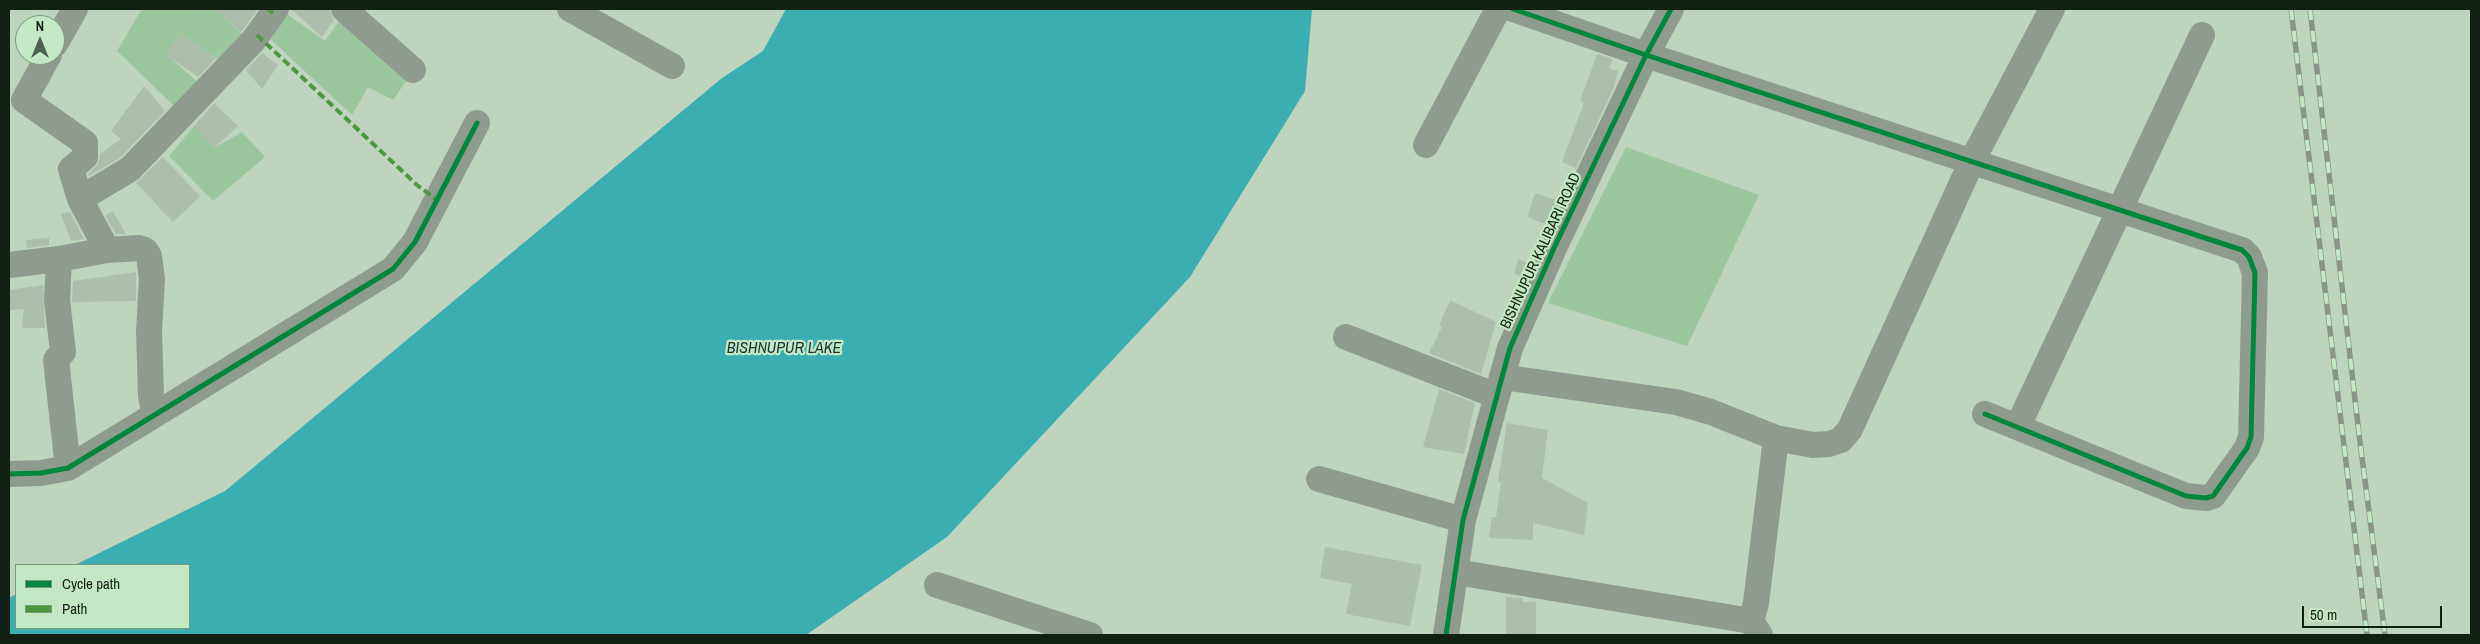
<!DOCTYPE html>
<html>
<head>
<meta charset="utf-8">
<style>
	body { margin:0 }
	#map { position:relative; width:2480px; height:644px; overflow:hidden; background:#bed4be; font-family:"Archivo Narrow",sans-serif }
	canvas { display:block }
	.frame { position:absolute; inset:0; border:10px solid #122013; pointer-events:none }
	.legend { position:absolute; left:15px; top:564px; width:175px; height:65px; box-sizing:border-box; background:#c2e9c3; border:1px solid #7c997d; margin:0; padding:6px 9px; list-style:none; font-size:15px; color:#122013 }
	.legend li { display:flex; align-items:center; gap:10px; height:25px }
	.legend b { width:25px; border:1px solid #7c997d }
	.north { position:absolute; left:15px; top:15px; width:50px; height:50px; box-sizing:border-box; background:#c2e9c3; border:1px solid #7c997d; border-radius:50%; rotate:0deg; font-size:14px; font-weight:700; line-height:20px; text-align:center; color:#122013 }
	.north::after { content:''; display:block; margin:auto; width:18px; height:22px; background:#4e5f4f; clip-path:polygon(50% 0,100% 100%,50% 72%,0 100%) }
	.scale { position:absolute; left:2302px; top:606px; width:140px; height:22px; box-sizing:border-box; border:2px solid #122013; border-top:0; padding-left:6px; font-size:15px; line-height:18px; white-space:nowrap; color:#122013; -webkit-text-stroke:4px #c2e9c3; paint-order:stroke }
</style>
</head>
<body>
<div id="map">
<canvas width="2480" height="644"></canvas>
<div class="frame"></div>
<ul class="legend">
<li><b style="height:6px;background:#00873e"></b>Cycle path</li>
<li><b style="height:6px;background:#4a9a3d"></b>Path</li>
</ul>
<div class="north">N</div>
<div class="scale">50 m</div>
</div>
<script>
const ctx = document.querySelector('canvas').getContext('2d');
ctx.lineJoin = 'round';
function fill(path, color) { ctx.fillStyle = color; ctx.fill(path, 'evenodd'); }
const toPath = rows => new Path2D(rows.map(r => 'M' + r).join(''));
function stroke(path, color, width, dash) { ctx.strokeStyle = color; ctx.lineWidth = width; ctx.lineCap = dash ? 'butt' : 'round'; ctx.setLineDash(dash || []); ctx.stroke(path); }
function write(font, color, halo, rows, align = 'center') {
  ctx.font = font + ' "Archivo Narrow",sans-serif'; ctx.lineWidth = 4.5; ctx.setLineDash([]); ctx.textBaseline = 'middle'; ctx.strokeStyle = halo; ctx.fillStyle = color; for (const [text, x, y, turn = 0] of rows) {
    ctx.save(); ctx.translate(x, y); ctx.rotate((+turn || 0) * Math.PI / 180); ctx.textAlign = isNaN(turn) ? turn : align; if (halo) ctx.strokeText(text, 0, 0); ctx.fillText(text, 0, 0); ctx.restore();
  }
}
const green = toPath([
	[142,9,215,9,247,38,225,64,181,34,166,54,202,86,179,111,117,51],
	[284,12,325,41,343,16,407,80,393,100,368,87,352,115,266,35],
	[194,126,214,148,242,132,265,157,213,201,169,156],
	[1626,147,1759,195,1687,346,1548,303]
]);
const water = toPath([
	[786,9,1312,9,1305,91,1190,277,947,537,806,635,9,635,9,598,16,594,16,628,189,628,189,565,75,565,225,491,722,78,763,51]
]);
const building = toPath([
	[215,9,258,9,241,32],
	[291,9,329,9,334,20,322,37],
	[181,34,216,58,198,77,165,54],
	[262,53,278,65,262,89,246,70],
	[1597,54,1613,59,1609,68,1618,71,1614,87,1576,168,1562,162,1584,103,1580,101],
	[144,86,165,111,121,157,89,176,88,174,98,164,100,154,121,139,111,131],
	[214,103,238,126,214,148,194,126],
	[163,157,200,196,173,222,136,183],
	[1535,193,1560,201,1548,225,1527,217],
	[113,211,126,234,116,234,105,215],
	[70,212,84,239,71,241,61,214],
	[49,238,49,245,27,248,26,240],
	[1518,259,1531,264,1524,278,1514,274],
	[136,272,136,301,72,302,73,281],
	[43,285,45,328,22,328,24,309,9,310,9,290],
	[1450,300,1496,322,1481,374,1429,353,1442,327,1439,326],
	[1439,389,1475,403,1464,454,1423,447],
	[1507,423,1548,430,1542,478,1588,503,1584,535,1533,523,1533,540,1489,538,1492,517,1496,517,1501,482,1498,482],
	[1325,547,1422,565,1410,626,1346,614,1352,584,1320,578],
	[1506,597,1523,598,1523,602,1536,602,1536,635,1506,634]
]);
const minor = toPath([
	[344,9,413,70],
	[570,9,672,66],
	[1513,9,1646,55,2242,250,2249,257,2255,273,2251,437,2247,448,2213,496,2206,498,2186,496,1985,414],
	[55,44,75,9],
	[49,55,24,100,85,143,85,157,71,169,80,199],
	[1426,145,1498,9],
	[107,250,139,248,145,250,149,256,152,279,149,331,151,395,154,413],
	[59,259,57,300,63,352,56,360,68,468],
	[9,265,59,259,107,250,80,199,130,169,253,41,276,9],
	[1346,337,1497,396],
	[1502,377,1676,402,1711,412,1776,438,1813,445,1829,444,1841,440,1850,429,1972,161,2052,9],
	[2018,426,2202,35],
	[9,474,41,473,68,468,393,269,415,242,477,123],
	[1319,479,1463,520],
	[1456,572,1751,621],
	[937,585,1090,635],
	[1446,635,1463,520,1510,348,1554,248,1646,55,1671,9],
	[1760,635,1751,621,1756,603,1776,438]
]);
const rail = toPath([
	[2291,9,2367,635],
	[2310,9,2359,434,2385,635]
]);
const quiet = toPath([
	[268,9,273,13],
	[257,35,417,185,437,200]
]);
const cycleway = toPath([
	[1513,9,1646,55,2242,250,2249,257,2255,273,2251,437,2247,448,2213,496,2206,498,2186,496,1985,414],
	[9,474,41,473,68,468,393,269,415,242,477,123],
	[1446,635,1463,520,1510,348,1554,248,1646,55,1671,9]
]);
const streetNames = [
	["BISHNUPUR KALIBARI ROAD",1541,251,-65]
];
const waterNames = [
	["BISHNUPUR LAKE",784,349]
];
fill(green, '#9bc79c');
fill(water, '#3baeb1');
fill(building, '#adbead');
stroke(minor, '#909b90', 26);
stroke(rail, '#8a948a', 5.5);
stroke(rail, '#c2e9c3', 4, [11]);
stroke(quiet, '#4a9a3d', 4, [8, 4]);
stroke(cycleway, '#00873e', 5);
write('15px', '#122013', '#c2e9c3', streetNames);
write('italic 16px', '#173235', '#c2e9c3', waterNames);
</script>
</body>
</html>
